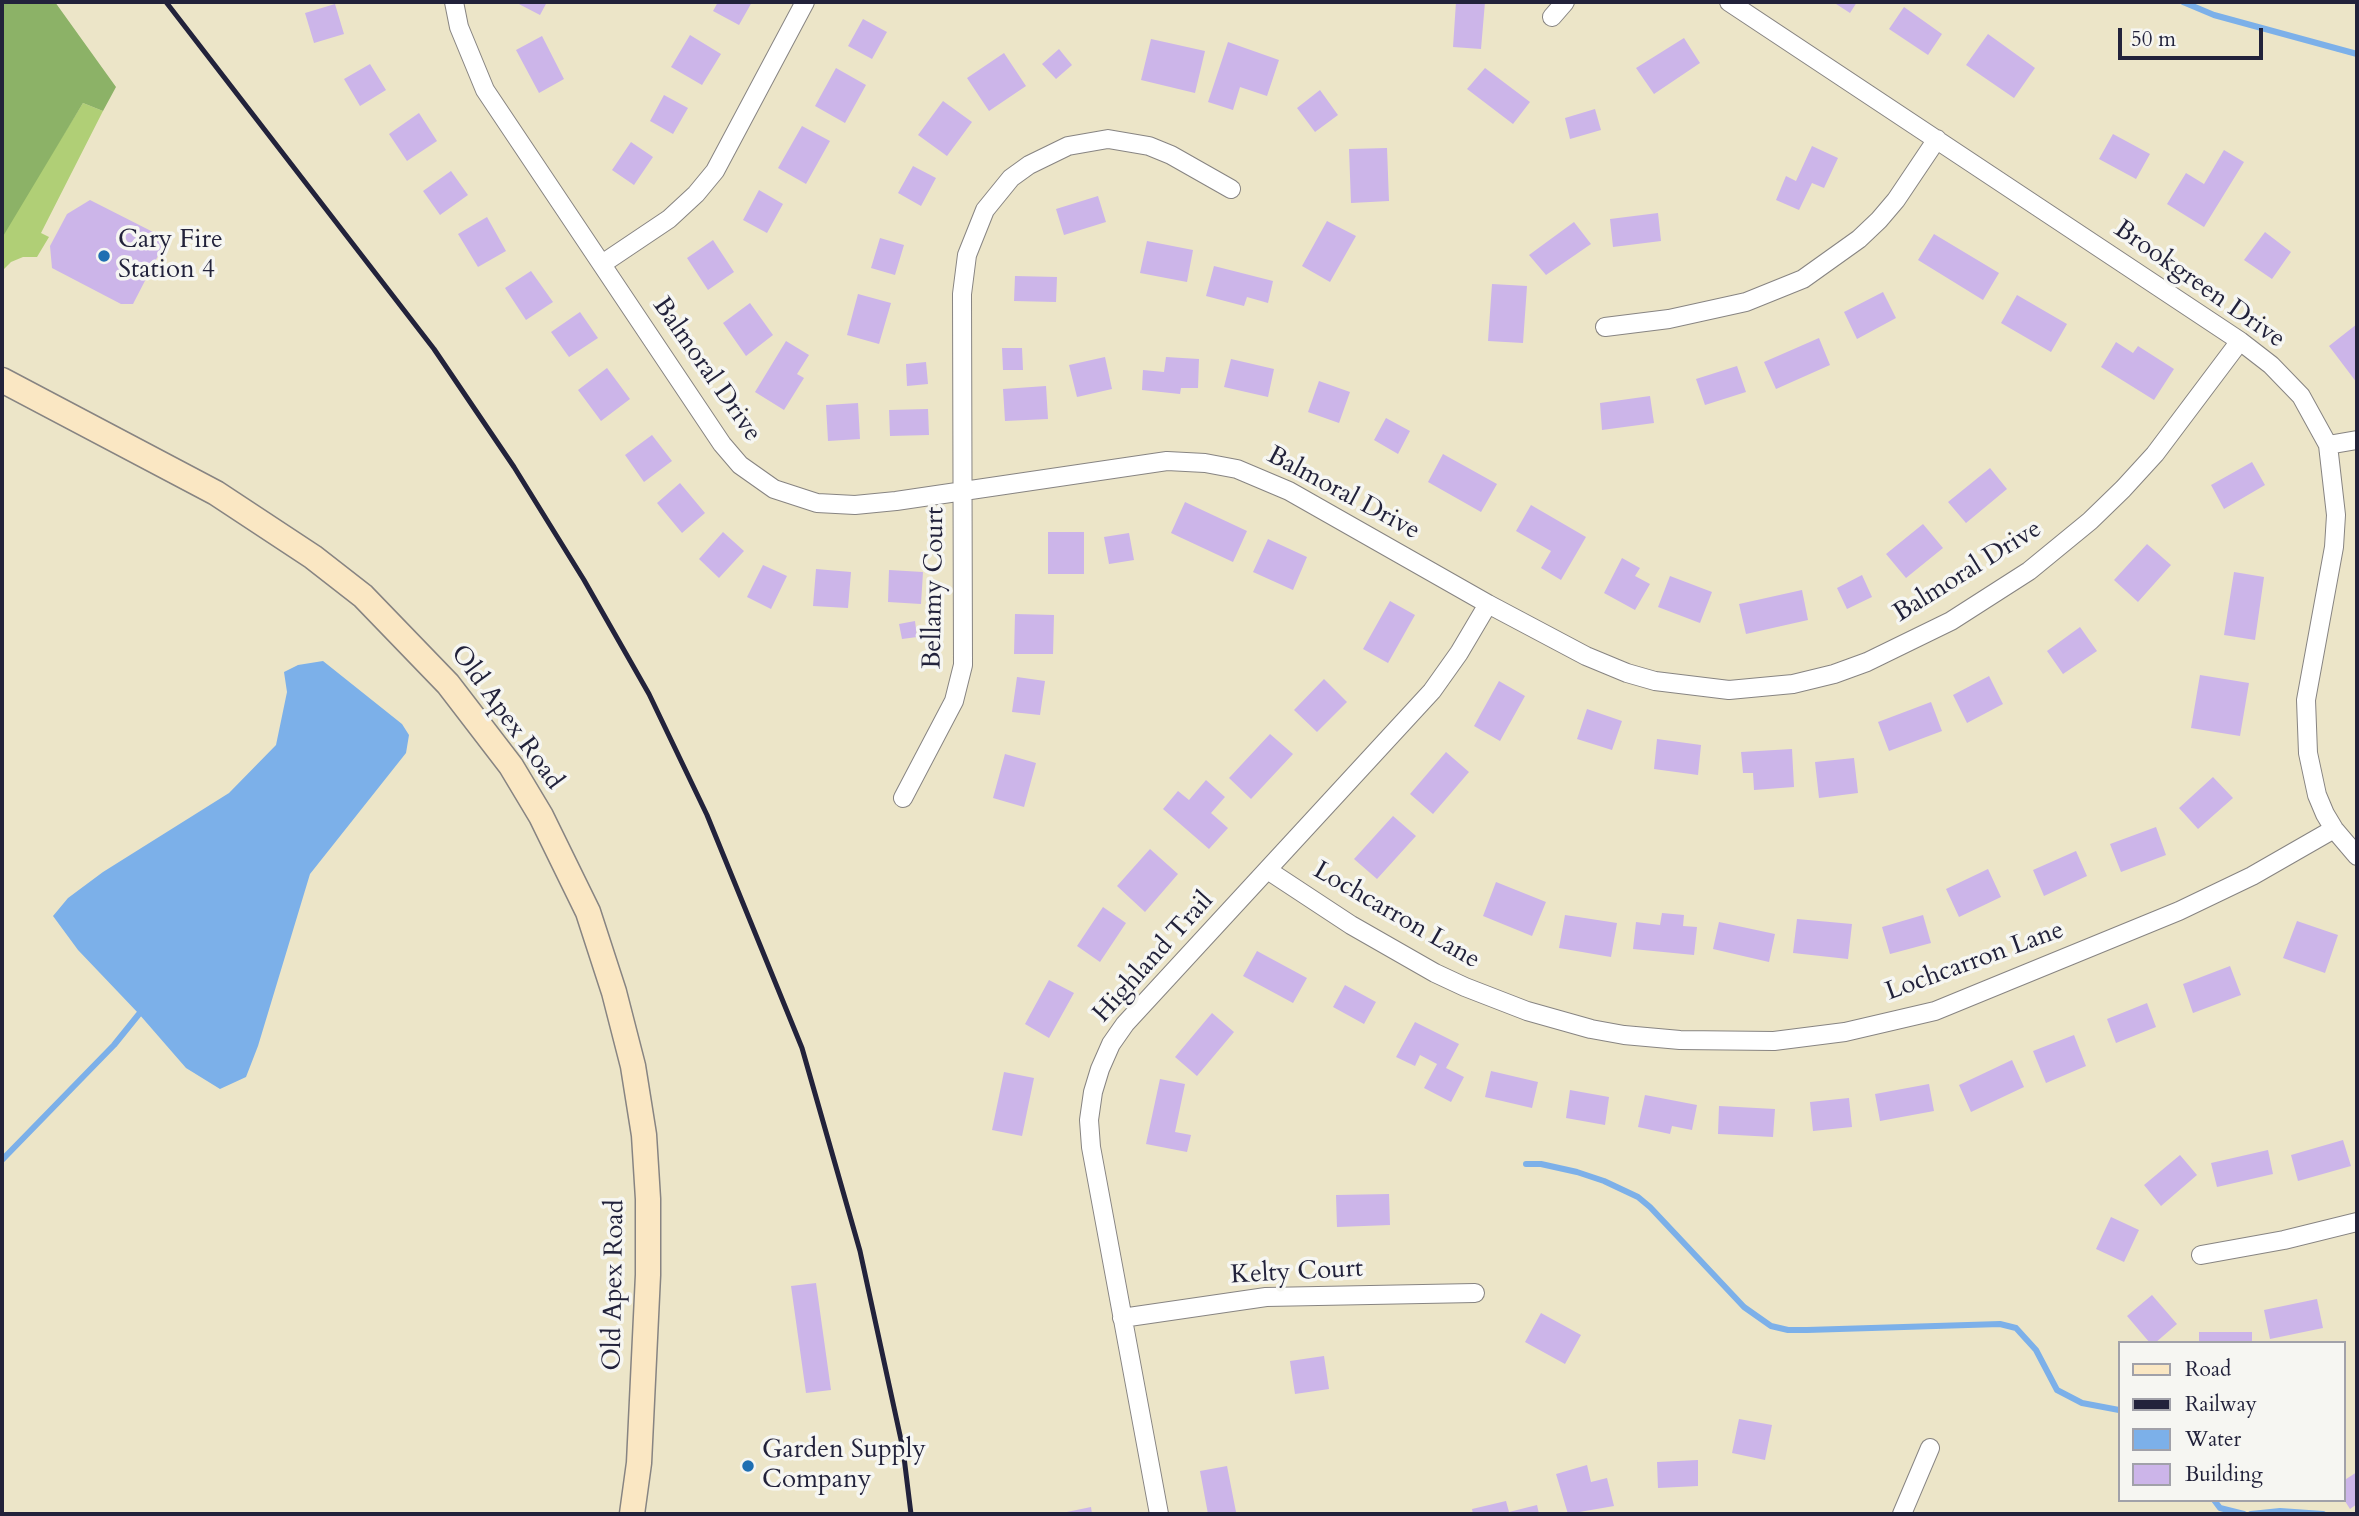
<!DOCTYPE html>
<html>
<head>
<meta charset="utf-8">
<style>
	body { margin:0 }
	#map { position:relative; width:2359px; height:1516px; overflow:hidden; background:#ece5c8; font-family:Cardo,serif }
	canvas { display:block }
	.frame { position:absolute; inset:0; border:4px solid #22223b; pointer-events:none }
	.legend { position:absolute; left:2118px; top:1341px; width:228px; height:161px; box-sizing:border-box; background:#f6f6f2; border:2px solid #a1a1a9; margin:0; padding:9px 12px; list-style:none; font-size:21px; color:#22223b }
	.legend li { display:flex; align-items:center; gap:14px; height:35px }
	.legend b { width:35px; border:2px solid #a1a1a9 }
	.scale { position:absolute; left:2118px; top:28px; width:145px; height:32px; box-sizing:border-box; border:4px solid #22223b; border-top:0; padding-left:9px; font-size:21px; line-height:24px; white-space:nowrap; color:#22223b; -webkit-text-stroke:5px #f6f6f2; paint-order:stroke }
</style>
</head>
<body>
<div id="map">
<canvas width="2359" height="1516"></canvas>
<div class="frame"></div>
<ul class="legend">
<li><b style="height:9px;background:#fae7c3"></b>Road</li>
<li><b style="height:9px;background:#22223b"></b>Railway</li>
<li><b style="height:19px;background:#7cb0e9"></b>Water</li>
<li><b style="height:19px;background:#ccb5e9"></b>Building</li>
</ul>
<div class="scale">50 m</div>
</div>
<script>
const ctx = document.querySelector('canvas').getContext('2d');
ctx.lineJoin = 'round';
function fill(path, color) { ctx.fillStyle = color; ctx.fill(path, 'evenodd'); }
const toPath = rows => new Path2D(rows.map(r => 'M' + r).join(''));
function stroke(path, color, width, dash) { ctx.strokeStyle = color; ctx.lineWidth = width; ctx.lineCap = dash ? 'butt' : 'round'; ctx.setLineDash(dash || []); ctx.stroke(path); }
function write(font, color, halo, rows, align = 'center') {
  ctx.font = font + ' Cardo,serif'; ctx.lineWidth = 7; ctx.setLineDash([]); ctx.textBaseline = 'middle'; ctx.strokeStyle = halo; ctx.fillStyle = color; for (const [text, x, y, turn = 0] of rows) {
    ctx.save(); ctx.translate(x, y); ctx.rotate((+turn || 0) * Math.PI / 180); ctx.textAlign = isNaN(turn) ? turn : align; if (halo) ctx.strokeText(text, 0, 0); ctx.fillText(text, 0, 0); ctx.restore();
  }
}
const green = toPath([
	[83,103,103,111,41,233,49,237,37,257,23,257,11,262,2,271,2,234]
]);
const forest = toPath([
	[2,2,55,2,116,87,103,111,83,103,2,238]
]);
const water = toPath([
	[323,661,402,724,409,735,406,753,310,874,258,1046,246,1077,220,1089,186,1068,139,1014,78,950,53,916,68,898,103,872,229,793,276,745,287,692,284,672,298,665]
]);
const stream = toPath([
	[2183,2,2214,15,2357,54],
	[2,1160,114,1045,139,1014],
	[1526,1164,1541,1164,1577,1172,1604,1181,1638,1197,1650,1207,1744,1307,1771,1326,1788,1330,1807,1330,2000,1324,2016,1328,2036,1350,2057,1390,2082,1403,2119,1410],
	[2214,1500,2220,1508,2244,1514],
	[2251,1514,2280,1511,2323,1514]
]);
const building = toPath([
	[515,2,547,2,540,15],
	[718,2,752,2,739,25,713,11],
	[1456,2,1485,2,1481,49,1453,47],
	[1833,2,1857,2,1850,13],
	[335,4,344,34,314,43,305,13],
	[1904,7,1942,34,1928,55,1889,29],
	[863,19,887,32,872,59,848,46],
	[1988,34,2035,68,2014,98,1966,65],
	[690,35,721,54,702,85,671,67],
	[542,36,564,79,539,93,516,50],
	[1684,38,1700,63,1654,94,1636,68],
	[1151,39,1205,51,1195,93,1141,80],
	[1228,42,1279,60,1267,96,1240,87,1233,110,1208,102],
	[1059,49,1072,65,1056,79,1042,64],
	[1004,53,1026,86,989,111,967,78],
	[370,64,386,90,360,106,344,79],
	[836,68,866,85,845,123,815,106],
	[1485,68,1530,102,1513,124,1467,89],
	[1320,90,1338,115,1315,132,1297,108],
	[664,95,688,108,673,134,650,121],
	[943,101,972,122,947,156,918,135],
	[1595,109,1601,130,1570,139,1565,118],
	[419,113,437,141,407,161,389,134],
	[802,126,830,141,806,184,778,168],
	[2113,134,2150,154,2136,179,2099,159],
	[631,142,653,157,634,185,612,170],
	[1812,146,1838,158,1824,188,1812,183,1799,210,1776,200,1786,176,1796,181],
	[1387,148,1389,201,1351,203,1349,149],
	[2224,150,2244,162,2204,227,2167,204,2186,173,2204,184],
	[913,166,936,178,921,206,898,193],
	[451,171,468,195,440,215,423,191],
	[759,190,783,204,767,233,743,220],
	[1098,196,1106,222,1064,235,1056,209],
	[90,200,157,234,164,244,133,304,121,304,52,268,50,246,67,214],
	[1658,213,1661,241,1613,247,1610,219],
	[487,217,506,251,478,267,458,234],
	[1327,221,1356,236,1330,282,1302,266],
	[1574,222,1591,244,1546,275,1529,255],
	[2265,232,2291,252,2272,279,2244,260],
	[1934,234,1999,273,1983,300,1918,260],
	[880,238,904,245,895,275,871,268],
	[713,240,734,272,708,290,687,258],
	[1147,241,1193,250,1187,282,1140,273],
	[1214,266,1273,281,1268,303,1247,297,1244,306,1206,296],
	[531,271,553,302,526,320,505,288],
	[1015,276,1057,277,1056,302,1014,301],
	[1492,284,1527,286,1523,343,1488,341],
	[1883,292,1896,318,1857,339,1844,312],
	[858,294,891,303,879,344,847,335],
	[2017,295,2067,324,2051,352,2001,323],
	[750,303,773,335,746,356,723,323],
	[580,312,598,338,569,357,551,332],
	[2357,324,2357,383,2329,346],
	[1819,338,1830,365,1776,389,1764,362],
	[786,341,809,355,797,374,804,378,784,410,755,392],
	[2116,342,2133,353,2138,346,2174,369,2154,400,2101,367],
	[1002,348,1022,348,1023,370,1003,370],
	[1105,357,1112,389,1077,397,1069,365],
	[1166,357,1199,359,1198,388,1181,388,1180,394,1142,390,1143,370,1164,372],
	[1231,359,1274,369,1268,397,1224,387],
	[926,362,928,384,907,386,906,364],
	[1737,366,1746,392,1705,405,1696,379],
	[607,368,630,399,601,421,578,390],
	[1319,381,1350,392,1339,423,1308,412],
	[1046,386,1048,419,1005,421,1003,389],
	[1650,396,1654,423,1602,430,1600,403],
	[858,403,860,439,828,441,826,405],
	[928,409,929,435,890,436,889,410],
	[1386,418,1410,431,1398,454,1374,440],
	[652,435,672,461,644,482,625,455],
	[1443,454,1497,484,1481,512,1428,482],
	[2252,462,2265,485,2224,509,2211,485],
	[1990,468,2007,489,1966,523,1948,502],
	[680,483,705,513,682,533,657,503],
	[1185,502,1247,531,1233,562,1171,533],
	[1531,505,1586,537,1561,580,1541,568,1551,551,1516,531],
	[1923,524,1943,548,1906,578,1886,554],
	[723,532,744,551,719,578,699,559],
	[1048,532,1084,532,1084,574,1048,574],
	[1129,533,1134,560,1109,564,1104,537],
	[1268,539,1307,557,1293,590,1253,572],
	[2147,544,2171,565,2138,602,2114,580],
	[1622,558,1640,568,1635,576,1650,584,1635,610,1604,593],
	[763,565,787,576,771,609,747,597],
	[816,569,851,572,848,608,813,606],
	[889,570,923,572,921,604,888,602],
	[2234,572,2264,577,2255,640,2224,635],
	[1862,575,1872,597,1847,609,1837,588],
	[1670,576,1712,592,1700,623,1658,607],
	[1802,590,1808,620,1746,634,1739,604],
	[1390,601,1415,615,1388,663,1363,649],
	[1015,614,1054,615,1053,654,1014,654],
	[915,621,917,637,902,639,899,624],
	[2080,627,2097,651,2063,674,2047,651],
	[2200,675,2249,683,2240,736,2191,728],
	[1989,676,2003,704,1967,723,1953,695],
	[1017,677,1045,681,1040,715,1012,712],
	[1324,679,1347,702,1317,732,1294,710],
	[1499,681,1525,696,1500,741,1474,726],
	[1931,702,1942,731,1889,751,1878,722],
	[1587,709,1622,721,1612,750,1577,739],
	[1270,734,1293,754,1251,799,1229,778],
	[1657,739,1701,745,1698,775,1654,769],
	[1792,749,1794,787,1754,790,1753,773,1743,773,1741,752],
	[1446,752,1469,772,1433,814,1410,794],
	[1005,754,1036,763,1024,807,993,798],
	[1854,758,1858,793,1819,798,1815,762],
	[2213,777,2233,798,2198,829,2179,808],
	[1206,780,1225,797,1211,813,1228,828,1209,849,1163,809,1178,791,1189,800],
	[1393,816,1416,836,1377,879,1354,859],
	[2156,827,2166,855,2121,872,2110,844],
	[1150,849,1178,874,1145,912,1117,886],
	[2076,851,2087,876,2044,896,2033,870],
	[1988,869,2001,897,1959,917,1946,889],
	[1496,882,1546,902,1532,936,1483,916],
	[1103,907,1126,923,1100,962,1077,946],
	[1662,913,1684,915,1683,926,1697,927,1694,955,1633,949,1636,922,1660,925],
	[1565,915,1617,923,1611,957,1559,948],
	[1923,915,1931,943,1890,954,1882,927],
	[1797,919,1852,924,1848,959,1793,953],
	[2297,921,2338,935,2325,973,2283,958],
	[1719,922,1775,934,1769,962,1713,949],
	[1257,951,1307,978,1293,1003,1243,976],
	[2230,966,2241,995,2193,1013,2183,984],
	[1049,980,1074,993,1049,1038,1025,1024],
	[1345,985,1376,1002,1364,1024,1333,1007],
	[2147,1003,2156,1027,2116,1043,2107,1019],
	[1212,1013,1234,1032,1197,1076,1175,1057],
	[1415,1022,1459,1044,1446,1068,1464,1077,1451,1102,1424,1088,1437,1064,1420,1055,1415,1066,1396,1057],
	[2074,1035,2086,1066,2046,1083,2033,1051],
	[2012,1060,2024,1087,1971,1112,1959,1085],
	[1491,1071,1538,1082,1532,1108,1485,1097],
	[1004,1072,1034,1078,1022,1136,992,1130],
	[1160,1079,1185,1084,1175,1132,1191,1135,1187,1152,1146,1144],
	[1929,1084,1934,1111,1880,1121,1875,1094],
	[1570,1090,1609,1097,1605,1125,1566,1118],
	[1645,1095,1697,1105,1692,1130,1672,1126,1670,1134,1638,1127],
	[1849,1098,1852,1127,1813,1131,1810,1102],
	[1719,1106,1775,1109,1773,1137,1718,1134],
	[2343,1140,2351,1166,2298,1181,2291,1155],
	[2268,1150,2273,1174,2217,1187,2211,1163],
	[2180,1155,2197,1175,2161,1206,2144,1185],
	[1389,1194,1390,1225,1337,1227,1336,1195],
	[2111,1217,2139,1230,2124,1262,2096,1249],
	[816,1283,831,1390,806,1393,791,1286],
	[2152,1295,2177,1324,2155,1343,2150,1343,2127,1316],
	[2317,1299,2323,1328,2270,1339,2264,1310],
	[1541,1313,1581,1335,1565,1364,1525,1342],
	[2199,1332,2252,1332,2252,1343,2199,1343],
	[1324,1356,1329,1389,1295,1394,1290,1361],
	[1739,1419,1772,1425,1765,1460,1732,1453],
	[1698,1460,1698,1486,1658,1488,1657,1462],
	[1587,1465,1591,1482,1607,1478,1614,1506,1568,1514,1556,1474],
	[1227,1466,1236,1512,1208,1514,1200,1471],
	[2357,1472,2357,1504,2350,1509,2343,1498,2343,1481],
	[1506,1501,1509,1512,1537,1505,1539,1514,1473,1514,1472,1509],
	[1091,1507,1092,1514,1062,1514,1062,1513]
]);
const street = toPath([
	[454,2,459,27,485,90,722,444,740,465,774,489,817,503,855,505,896,501,1167,461,1205,463,1237,469,1289,491,1488,604,1586,656,1627,673,1655,681,1729,690,1793,684,1834,674,1867,662,1951,621,2029,571,2090,521,2123,489,2155,454,2240,341],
	[1729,2,2240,341,2271,365,2301,396,2328,445,2336,515,2334,547,2306,700,2308,753,2317,795,2325,814,2334,829,2357,856],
	[1552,17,1565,2],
	[602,264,669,219,696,194,715,171,805,2],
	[1605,327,1669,319,1746,302,1803,279,1859,239,1879,220,1896,200,1937,139],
	[2328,445,2357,440],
	[903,798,954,701,963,665,962,294,967,255,985,210,1011,178,1029,165,1068,146,1108,139,1149,146,1171,155,1231,189],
	[1269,871,1351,925,1435,973,1465,987,1527,1011,1591,1029,1624,1035,1680,1040,1774,1041,1845,1032,1935,1011,2179,911,2252,876,2334,829],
	[2201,1255,2284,1240,2357,1222],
	[1122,1318,1266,1297,1475,1293],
	[1159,1514,1091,1147,1089,1120,1093,1092,1100,1069,1111,1044,1125,1024,1432,691,1459,653,1488,604],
	[1902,1514,1930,1448]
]);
const secondary = toPath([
	[2,380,216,493,313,557,363,596,448,684,511,766,541,816,588,912,614,992,633,1066,644,1135,648,1199,648,1275,639,1463,632,1514]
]);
const rail = toPath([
	[166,2,434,349,514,467,584,580,649,694,707,815,802,1048,860,1251,903,1449,911,1514]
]);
const markers = [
	[104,256,7,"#1f6fb2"],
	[748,1466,7,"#1f6fb2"]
];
const poiNames = [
	["Cary Fire",118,241],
	["Station 4",118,271],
	["Garden Supply",762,1451],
	["Company",762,1481]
];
const streetNames = [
	["Brookgreen Drive",2199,285,35],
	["Balmoral Drive",706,370,55],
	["Balmoral Drive",1343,494,28],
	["Balmoral Drive",1968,572,-32],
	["Bellamy Court",935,588,-89],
	["Old Apex Road",506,718,54],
	["Lochcarron Lane",1396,916,30],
	["Highland Trail",1154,958,-48],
	["Lochcarron Lane",1975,962,-20],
	["Kelty Court",1297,1273,-3],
	["Old Apex Road",615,1285,-89]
];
fill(green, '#b0cf76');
fill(forest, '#8cb267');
fill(water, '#7cb0e9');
stroke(stream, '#7cb0e9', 6);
fill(building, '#ccb5e9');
stroke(street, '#878482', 20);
stroke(secondary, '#878482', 27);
stroke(street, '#fff', 18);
stroke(secondary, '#fae7c3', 24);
stroke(rail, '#22223b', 5);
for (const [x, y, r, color] of markers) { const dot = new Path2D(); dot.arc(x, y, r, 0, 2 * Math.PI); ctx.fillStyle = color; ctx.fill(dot); stroke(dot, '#f6f6f2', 2.5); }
write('26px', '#22223b', '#f6f6f2', poiNames, 'left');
write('26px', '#22223b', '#f6f6f2', streetNames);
</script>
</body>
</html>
